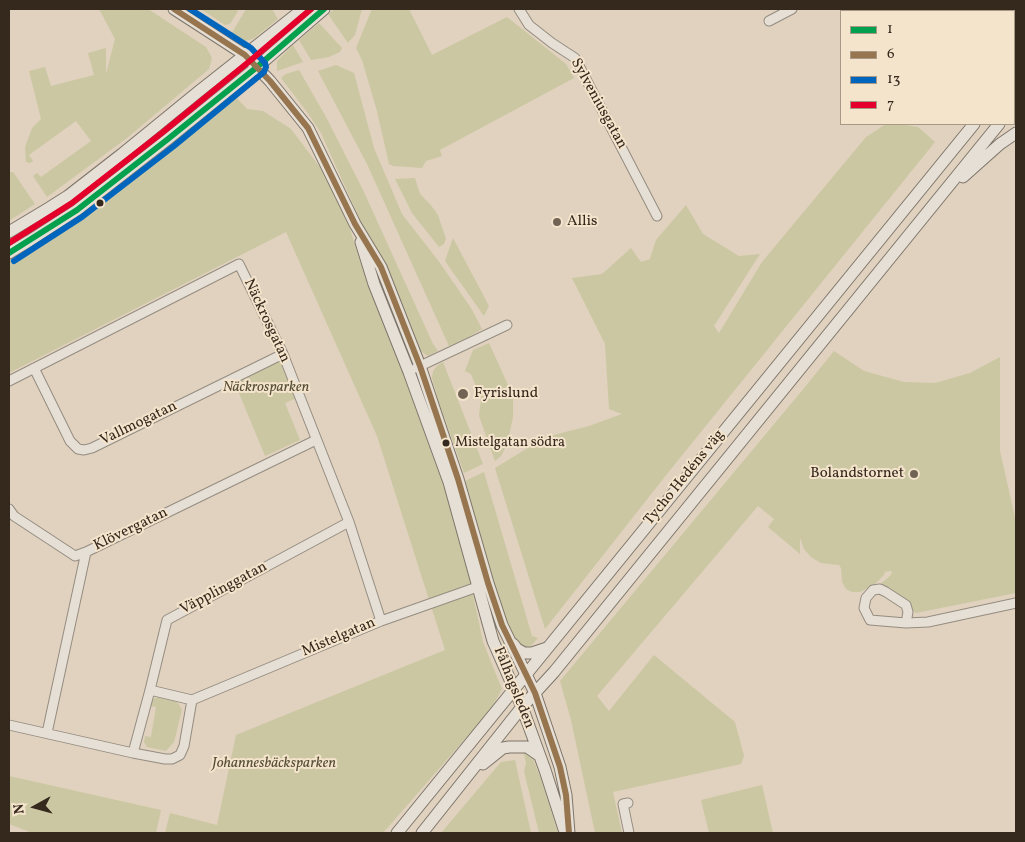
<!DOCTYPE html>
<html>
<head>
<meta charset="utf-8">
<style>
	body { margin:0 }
	#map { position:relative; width:1025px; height:842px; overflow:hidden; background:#e0d2be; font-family:Vollkorn,serif }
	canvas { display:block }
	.frame { position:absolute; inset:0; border:10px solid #35281d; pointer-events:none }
	.legend { position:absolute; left:840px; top:10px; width:175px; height:115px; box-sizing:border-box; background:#f4e4cc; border:1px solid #a89986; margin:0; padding:6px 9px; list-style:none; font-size:15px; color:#35281d }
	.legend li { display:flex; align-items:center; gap:10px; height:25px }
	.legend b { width:25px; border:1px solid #a89986 }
	.north { position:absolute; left:10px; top:782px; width:50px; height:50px; -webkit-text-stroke:4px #f4e4cc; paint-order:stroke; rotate:263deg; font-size:14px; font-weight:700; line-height:20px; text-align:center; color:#35281d }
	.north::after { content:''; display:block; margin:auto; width:18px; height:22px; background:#35281d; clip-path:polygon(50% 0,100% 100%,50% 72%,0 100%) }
</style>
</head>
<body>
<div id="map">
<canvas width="1025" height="842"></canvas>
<div class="frame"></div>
<ul class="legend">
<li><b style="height:6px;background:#03a04e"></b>1</li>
<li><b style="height:6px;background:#97764f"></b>6</li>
<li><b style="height:6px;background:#0065bd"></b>13</li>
<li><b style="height:6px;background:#e4002b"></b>7</li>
</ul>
<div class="north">N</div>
</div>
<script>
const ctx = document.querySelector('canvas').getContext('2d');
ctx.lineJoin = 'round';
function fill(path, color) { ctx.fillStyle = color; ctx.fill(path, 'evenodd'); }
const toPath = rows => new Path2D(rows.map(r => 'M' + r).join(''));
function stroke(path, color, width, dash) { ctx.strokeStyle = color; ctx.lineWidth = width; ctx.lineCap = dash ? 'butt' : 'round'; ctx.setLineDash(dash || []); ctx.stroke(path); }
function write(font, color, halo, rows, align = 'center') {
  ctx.font = font + ' Vollkorn,serif'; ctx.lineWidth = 4; ctx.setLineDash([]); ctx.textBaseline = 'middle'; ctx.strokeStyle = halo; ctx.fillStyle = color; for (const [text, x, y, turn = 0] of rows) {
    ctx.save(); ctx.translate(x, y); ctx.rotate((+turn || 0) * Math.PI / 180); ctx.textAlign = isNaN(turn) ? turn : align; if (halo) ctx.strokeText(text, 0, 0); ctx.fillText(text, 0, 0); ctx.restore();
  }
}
const green = toPath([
	[99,9,148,9,206,47,212,58,209,69,127,138,47,197,33,176,37,173,41,177,91,141,76,121,29,155,33,161,30,163,26,162,25,147,32,128,41,119,29,71,45,67,51,86,94,75,88,53,106,48,106,74,115,39],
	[201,9,237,9,238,11,230,24,225,25],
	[246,9,272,9,278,19,253,39,245,41,236,39,230,36],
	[335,9,362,9,355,35,348,43,328,14],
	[372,9,409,9,432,55,507,17,566,64,574,78,440,150,442,156,426,161,422,168,393,166,389,164,377,111,362,60,356,48],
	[319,23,342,48,340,52,329,57,311,60,299,40],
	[293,45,303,62,277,71,277,61],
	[336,65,354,73,374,148,402,214,440,263,471,308,482,329,467,338,449,346,367,164,318,71],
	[299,70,326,117,363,190,433,344,438,351,428,356,418,349,321,133,307,112,281,78,286,74],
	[233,94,247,109,263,111,291,129,325,174,349,226,368,286,403,374,443,484,467,567,483,642,502,689,495,702,478,724,383,833,165,833,170,813,217,825,236,735,445,650,377,436,286,232,9,373,9,260,33,246,81,215],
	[886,124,899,124,918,127,935,142,663,479,545,629,495,468,546,437,589,426,622,414,609,409,605,344,572,278,602,274,631,248,641,262,650,259,656,240,686,205,703,234,739,256,760,254,714,326,719,333,762,262,866,137],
	[9,172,13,172,35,204,9,221],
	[415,178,420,194,430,204,438,215,446,239,444,244,439,247,412,213,395,179],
	[453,238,489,306,484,316,445,261],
	[489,343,513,396,513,417,507,445,501,456,495,461,479,416,481,399,471,374,465,371,473,350],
	[834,351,864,371,904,382,935,383,970,373,1000,357,1000,451,1016,522,1016,593,916,613,879,585,890,576,892,572,890,571,885,572,884,575,874,585,860,592,852,592,846,589,842,582,841,568,839,565,821,563,811,557,804,549,800,538,800,554,768,527,774,519,758,506,597,696,609,711,654,655,735,722,744,756,741,764,613,792,622,833,595,833,571,720,560,681,805,387],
	[279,358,295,399,285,403,300,440,265,456,234,381],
	[443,362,483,464,464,473,439,403,432,378,433,371,437,366],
	[484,472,532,636,538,638,532,645,527,648,518,646,504,615,463,482],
	[158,697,177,702,180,706,182,710,174,742,166,751,147,747,144,742,145,736,151,737,156,707,150,706,153,700,155,698],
	[520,750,533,759,541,779,558,833,539,833,524,771,526,763,524,754,519,752],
	[515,760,531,833,441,833,501,762],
	[9,776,161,810,156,833,32,833,9,824],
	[762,785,773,833,709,833,701,800]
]);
const street = toPath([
	[519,9,529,25,552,43,575,58,657,216],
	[769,21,792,9],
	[34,368,70,441,78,449,84,450,92,448,283,354],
	[416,368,507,325],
	[9,381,239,264,283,354,349,522,381,621],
	[9,509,14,516,75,556,86,552,316,440],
	[906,623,908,612,906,605,886,592,880,589,873,590,866,598,864,608,870,620,906,623,928,622,1016,603],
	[150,690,192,700],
	[9,725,133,753,165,759,172,759,180,755,184,746,192,700,381,621,483,585],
	[47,733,86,552],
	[133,753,150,690,167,620,349,522],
	[628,803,623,804,629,833]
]);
const secondary = toPath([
	[174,9,245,55,270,81,308,128,355,224,381,267,420,366,439,423,458,479,488,583,502,625,535,693,560,767,566,795,569,833],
	[963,9,965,11],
	[980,9,983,11],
	[1014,30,1016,28],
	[1014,111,1016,110],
	[963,177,1000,144,1016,133],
	[9,232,49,208,68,196,122,154,198,92,303,9],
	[361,242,374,284,409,372,449,482,493,641,522,707,545,770,564,829],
	[9,253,29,241,77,210,168,139,257,67,324,9],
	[513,644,517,649,524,653,532,653,547,648],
	[483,764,503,748,509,747,527,747,540,756],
	[397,833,974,124],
	[422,833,522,707,554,672,999,124]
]);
const bus1 = toPath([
	[9,253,77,210,168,139,257,67,324,9]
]);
const bus2 = toPath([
	[174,9,245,55,270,81,308,128,355,224,381,267,420,366,458,479,488,583,502,625,535,693,560,767,566,795,569,833]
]);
const bus3 = toPath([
	[14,261,82,217,174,146,264,72,266,67,265,63,251,48,190,9]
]);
const bus4 = toPath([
	[9,243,72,203,163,132,251,60,311,9]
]);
const markers = [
	[100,203,4.5,"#35281d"],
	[557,222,5,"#716455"],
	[463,394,6,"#716455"],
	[446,443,4.5,"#35281d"],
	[914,474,5,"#716455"]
];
const busNames = [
	["Mistelgatan södra",455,443]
];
const streetNames = [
	["Sylveniusgatan",598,104,61],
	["Näckrosgatan",266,321,65],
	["Vallmogatan",139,424,-26],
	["Tycho Hedéns väg",685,478,-51],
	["Klövergatan",131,530,-26],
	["Väpplinggatan",224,589,-28],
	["Mistelgatan",339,638,-23],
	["Fålhagsleden",513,688,68]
];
const poiNames = [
	["Allis",567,222],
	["Fyrislund",474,394],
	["Bolandstornet",904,474,"right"]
];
const parkNames = [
	["Näckrosparken",266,388],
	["Johannesbäcksparken",274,764]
];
fill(green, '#cbc7a2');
stroke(street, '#958c80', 11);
stroke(secondary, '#7e756a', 13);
stroke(street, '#e6dfd5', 9);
stroke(secondary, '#e6dfd5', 11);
stroke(bus1, '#03a04e', 6);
stroke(bus2, '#97764f', 6);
stroke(bus3, '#0065bd', 6);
stroke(bus4, '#e4002b', 6);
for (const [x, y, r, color] of markers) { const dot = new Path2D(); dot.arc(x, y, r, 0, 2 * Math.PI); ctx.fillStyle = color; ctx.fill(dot); stroke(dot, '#f4e4cc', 2); }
write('14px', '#35281d', '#f4e4cc', busNames, 'left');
write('15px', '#35281d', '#f4e4cc', streetNames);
write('15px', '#35281d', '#f4e4cc', poiNames, 'left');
write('italic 15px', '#564e38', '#f4e4cc', parkNames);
</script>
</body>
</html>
